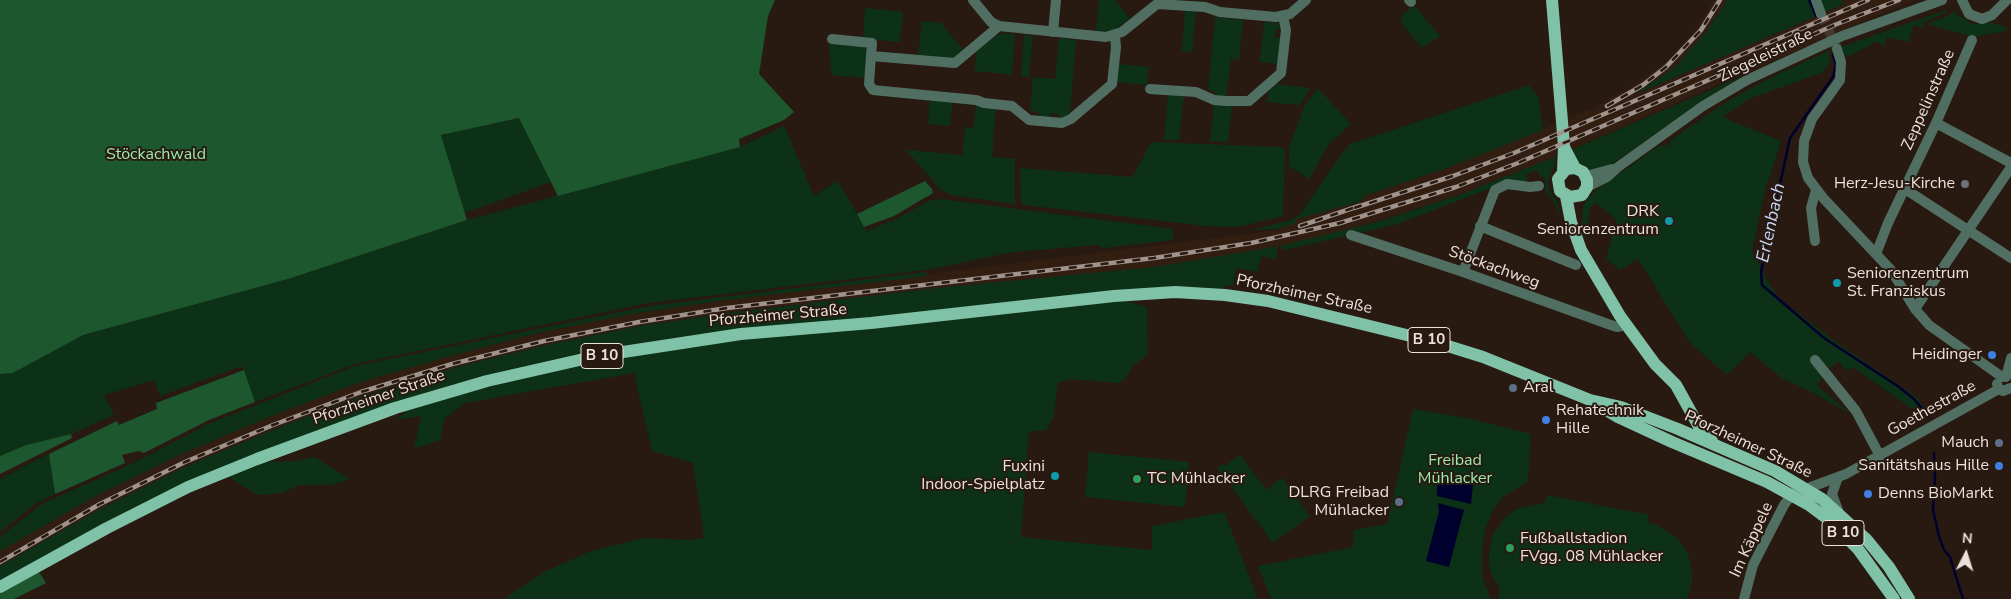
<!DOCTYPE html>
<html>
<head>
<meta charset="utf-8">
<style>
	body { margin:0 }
	#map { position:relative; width:2011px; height:599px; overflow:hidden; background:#281a11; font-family:"Nunito Sans",sans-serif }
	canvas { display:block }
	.north { position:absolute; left:1941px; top:529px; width:50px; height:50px; -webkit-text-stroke:4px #281a11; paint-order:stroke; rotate:5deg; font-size:14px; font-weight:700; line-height:20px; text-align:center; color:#ece1db }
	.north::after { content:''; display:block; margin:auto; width:18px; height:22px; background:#ece1db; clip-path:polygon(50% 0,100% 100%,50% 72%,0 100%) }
</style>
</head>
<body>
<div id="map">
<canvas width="2011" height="599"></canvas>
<div class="north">N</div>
</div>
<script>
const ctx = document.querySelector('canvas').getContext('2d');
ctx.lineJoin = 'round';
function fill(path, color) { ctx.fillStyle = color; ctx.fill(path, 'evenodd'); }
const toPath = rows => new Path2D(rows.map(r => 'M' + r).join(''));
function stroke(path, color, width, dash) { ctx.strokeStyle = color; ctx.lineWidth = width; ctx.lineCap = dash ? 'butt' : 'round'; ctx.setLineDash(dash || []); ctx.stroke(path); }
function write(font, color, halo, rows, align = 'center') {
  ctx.font = font + ' "Nunito Sans",sans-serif'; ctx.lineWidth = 4; ctx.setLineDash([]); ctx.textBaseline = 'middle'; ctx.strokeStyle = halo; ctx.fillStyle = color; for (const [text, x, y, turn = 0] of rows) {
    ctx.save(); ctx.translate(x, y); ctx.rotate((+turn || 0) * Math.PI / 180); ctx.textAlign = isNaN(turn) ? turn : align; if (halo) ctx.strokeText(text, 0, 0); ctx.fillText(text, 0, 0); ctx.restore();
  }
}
const built = toPath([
	[1714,0,1727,0,1707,31,1674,68,1638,93,1831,10,1844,5,1842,0,1916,0,1840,31,1522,171,1459,195,1342,232,1252,252,1155,267,945,287,728,313,640,326,545,345,453,368,362,396,275,429,187,466,0,566,0,551,96,496,181,454,269,417,358,383,450,356,542,332,637,313,726,300,1277,230,1277,228,1296,223,1296,219,1352,204,1363,200,1364,196,1450,167,1593,108,1640,81,1669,60,1691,36]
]);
const green = toPath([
	[1099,0,1115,0,1130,18,1116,29,1108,32,1096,31],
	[1727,0,1842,0,1844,4,1634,95,1674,68,1707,31],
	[1414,5,1440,36,1422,48,1401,23,1402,15],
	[865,8,903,12,900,42,863,39],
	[1185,10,1196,11,1192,52,1182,51],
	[1943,11,1947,12,1922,23,1923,27,1932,31,1914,25,1908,42,1887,37,1885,45,1876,42,1849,56,1842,53,1838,48],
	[1953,11,1972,24,1992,23,2005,27,2006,31,1973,37,1927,24,1948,16],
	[1215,17,1243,20,1239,60,1231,59,1226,98,1215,97,1215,91,1208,90],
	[922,21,941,23,965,52,951,59,918,56],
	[1264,22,1277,23,1282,29,1276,29,1275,37,1282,38,1279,64,1260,62],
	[1004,33,1015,34,1012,75,975,71,976,51,995,36],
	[1024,35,1033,36,1029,77,1021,76],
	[1059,38,1076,40,1070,115,1058,120,1059,114,1050,113,1049,119,1038,118,1039,112,1030,111,1033,77,1055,79],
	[829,42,869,46,866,78,831,75],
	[1829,51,1830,63,1823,72,1749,99,1722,117,1781,141,1764,194,1752,251,1777,297,1840,345,1917,398,1925,410,1920,414,1854,368,1845,370,1839,361,1828,369,1817,385,1850,414,1810,391,1783,379,1750,352,1727,375,1690,343,1638,259,1620,270,1606,259,1617,220,1596,203,1590,208,1586,238,1584,238,1582,234,1583,207,1587,199,1598,189,1657,147,1671,144,1669,141,1731,99,1780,73],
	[1118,64,1149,67,1147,85,1116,82],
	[1745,75,1700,102,1611,165,1591,170,1575,161,1571,150],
	[1276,84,1310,88,1300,105,1267,102,1269,91],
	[1529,85,1538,96,1543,130,1450,167,1364,196,1363,200,1352,204,1296,219,1296,223,1277,229,1252,230,1291,220,1300,214,1340,156,1350,144],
	[1318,88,1351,124,1329,144,1309,179,1289,166,1289,147,1304,107],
	[1168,93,1184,94,1179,140,1164,140],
	[930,99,953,101,950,126,928,124],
	[1214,103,1232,105,1228,142,1210,141],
	[976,106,996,108,992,157,1015,159,1015,204,951,195,941,190,906,150,962,155,965,127,973,128],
	[520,118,551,182,465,213,441,135],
	[784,126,814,196,838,181,867,231,894,220,929,201,940,199,1173,229,1173,240,1103,248,1099,245,1013,252,925,270,648,303,355,364,255,402,242,366,160,396,154,380,104,395,114,415,71,434,26,445,0,456,0,374,13,373,83,335,288,279,467,220,740,147],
	[1151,142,1282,147,1285,149,1283,216,1237,227,1206,226,1023,205,1021,202,1020,168,1133,177],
	[1555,157,1555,163,1548,182,1549,190,1558,204,1560,213,1558,213,1556,206,1546,191,1545,177,1540,177,1538,170,1526,174,1528,183,1506,182,1398,224,1284,250,1280,246,1380,221,1459,195],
	[1278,246,1276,259,1262,256,1257,272,1236,268,1233,285,1226,285,1225,288,1175,287,687,336,574,356,445,387,318,430,171,490,134,507,0,581,0,566,102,508,187,466,275,429,362,396,453,368,546,345,640,326,728,313,945,287,1155,267],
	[926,272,927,276,726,300,637,313,542,332,450,356,358,383,269,417,181,454,96,496,0,551,0,537,42,504,142,459,208,424,355,366,650,306],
	[1123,300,1147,307,1148,355,1133,365,1126,377,1120,383,1070,379,1058,383,1054,415,1046,430,1029,432,1021,537,1152,550,1152,526,1224,512,1258,599,504,599,544,572,591,551,643,538,691,540,704,538,693,463,652,451,634,373,465,403,445,418,440,440,414,449,421,416,396,420,411,408,448,397,578,365,687,346],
	[1413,409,1467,418,1531,434,1528,482,1504,496,1492,512,1485,530,1482,548,1482,577,1491,599,1271,599,1258,566,1353,547,1354,530,1387,524],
	[1089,452,1189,462,1185,507,1085,497],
	[49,454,55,494,36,503,0,532,0,479],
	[1240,455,1266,490,1282,478,1310,516,1273,543,1217,468,1223,464,1225,466],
	[314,457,350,479,331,485,299,485,282,493,258,495,230,478,228,475,265,462,294,461],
	[1547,495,1649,515,1648,523,1657,525,1677,538,1688,553,1692,572,1692,582,1687,599,1498,599,1500,589,1491,573,1489,562,1489,552,1493,534,1507,516,1516,509,1544,503]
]);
const forest = toPath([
	[0,0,775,0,768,16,759,74,794,112,784,120,739,139,740,147,558,196,519,118,441,135,467,220,288,279,83,335,13,373,0,374],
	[925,181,932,189,933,193,894,216,864,227,857,214],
	[244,370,255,402,209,420,144,453,138,451,122,455,125,463,55,494,49,454,117,421,119,425,157,409,156,403],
	[71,434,72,438,0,474,0,456,26,445],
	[39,572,46,583,14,599,0,599,0,593]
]);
const water = toPath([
	[1437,480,1468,480,1473,484,1471,504,1437,496],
	[1438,503,1464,510,1449,567,1426,561,1439,511]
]);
const stream = toPath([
	[1809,0,1816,16],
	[1833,54,1836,65,1833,77,1790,138,1761,272,1762,285,1824,338,1899,387,1914,399,1929,417],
	[1934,453,1935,477,1933,510,1939,536,1944,550,1950,557,1963,599]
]);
const minorTunnel = toPath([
	[1821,14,1837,48]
]);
const minor = toPath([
	[973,0,991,22,999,26,1106,37,1122,32,1157,4,1205,7,1220,12,1276,17,1290,14,1306,0],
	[1409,0,1411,2],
	[1816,0,1821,14],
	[1962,0,1969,14,1982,19,1992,15,2007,0],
	[999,26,955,63,871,56,869,84,873,90,976,100,984,103,1012,106,1029,120,1062,123,1071,119,1112,84,1116,47,1115,36],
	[1053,32,1056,0],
	[832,39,872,43,871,56],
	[1837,49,1841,62,1840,80,1812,119,1804,141,1803,162,1808,178,1824,199,1891,270,1915,309,1929,325,2002,377],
	[1150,89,1196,92,1214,100,1226,101,1249,101,1281,73,1286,30,1283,16],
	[1936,123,2011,163],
	[1586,176,1612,169],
	[1587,187,1607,177,1618,167,1703,106,1747,80,1842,36,1942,0],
	[1905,189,2011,258],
	[1480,226,1576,265],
	[1351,235,1463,272,1608,324,1617,327,1626,325],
	[1815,241,1811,208,1816,190],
	[1876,254,1888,223,1936,123,1972,40],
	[1463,272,1495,190,1507,184,1530,187,1539,186],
	[1915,309,2011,167],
	[1815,360,1856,411,1880,456],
	[2006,377,2011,358],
	[1997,384,1999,389,2003,391,2011,388],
	[1838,477,1832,494,1839,513],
	[1744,599,1753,565,1784,505,1792,494,1846,474,1999,389]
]);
const major = toPath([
	[1552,0,1564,146,1563,172],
	[1565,149,1575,168,1583,172,1587,180,1587,187,1582,195,1570,197,1560,191,1558,179,1566,169,1575,168],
	[1566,196,1571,222,1581,250,1620,316,1655,364,1676,385,1702,432,1712,441],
	[1598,405,1618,417,1672,442,1767,482,1809,505,1829,520,1858,549,1894,599],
	[0,587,107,528,188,487,257,459,395,408,487,381,597,356,741,334,871,323,1114,296,1175,292,1225,295,1268,301,1435,342,1483,357,1590,400,1621,407,1678,429,1775,471,1822,499,1867,540,1889,567,1909,599]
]);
const rail = toPath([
	[1607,106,1643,85,1666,67,1701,30,1720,0],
	[1354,208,1453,176,1514,153,1868,0],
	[1300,226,1359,206],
	[0,562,100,504,185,462,273,425,361,392,452,364,544,341,639,322,727,308,1154,258,1251,243,1340,223,1456,187,1518,163,1837,24,1899,0]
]);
const markers = [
	[1965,184,5,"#6b7280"],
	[1669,221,5,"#0f9aa8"],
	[1837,283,5,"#0f9aa8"],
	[1992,355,5,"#3f7fe0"],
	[1513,388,5,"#5c6f8a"],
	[1546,420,5,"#3f7fe0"],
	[1999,443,5,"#5c6f8a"],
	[1999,466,5,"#3f7fe0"],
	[1055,476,5,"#0f9aa8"],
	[1137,479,5,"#2e9e5b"],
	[1868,494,5,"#3f7fe0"],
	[1399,502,5,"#5c6f8a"],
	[1510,548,5,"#2e9e5b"]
];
const shields = [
	[1429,340,42],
	[602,356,42],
	[1843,533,42]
];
const shieldNames = [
	["B 10",1429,340],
	["B 10",602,356],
	["B 10",1843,533]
];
const streetNames = [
	["Ziegeleistraße",1766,56,-26],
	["Zeppelinstraße",1929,100,-66],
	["Stöckachweg",1494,268,20],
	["Pforzheimer Straße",1304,295,12],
	["Pforzheimer Straße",778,316,-5],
	["Pforzheimer Straße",379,398,-19],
	["Goethestraße",1932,409,-29],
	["Pforzheimer Straße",1748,445,25],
	["Im Käppele",1752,540,-65]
];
const parkNames = [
	["Stöckachwald",156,155],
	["Freibad",1455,461],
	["Mühlacker",1455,479]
];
const poiNames = [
	["Herz-Jesu-Kirche",1955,184],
	["DRK",1659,212],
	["Seniorenzentrum",1659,230],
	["Seniorenzentrum",1847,274,"left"],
	["St. Franziskus",1847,292,"left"],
	["Heidinger",1982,355],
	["Aral",1523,388,"left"],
	["Rehatechnik",1556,411,"left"],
	["Hille",1556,429,"left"],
	["Mauch",1989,443],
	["Sanitätshaus Hille",1989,466],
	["Fuxini",1045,467],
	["Indoor-Spielplatz",1045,485],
	["TC Mühlacker",1147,479,"left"],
	["DLRG Freibad",1389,493],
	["Mühlacker",1389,511],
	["Denns BioMarkt",1878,494,"left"],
	["Fußballstadion",1520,539,"left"],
	["FVgg. 08 Mühlacker",1520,557,"left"]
];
const waterNames = [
	["Erlenbach",1772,223,-78]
];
fill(built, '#321e11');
fill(green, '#0c3116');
fill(forest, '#1c572d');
fill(water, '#00002d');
stroke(stream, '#00002d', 2.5);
stroke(minorTunnel, '#45382f', 10, [10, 5]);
stroke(minor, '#506f62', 10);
stroke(major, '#80c2a8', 12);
stroke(rail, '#9f938c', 4.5);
stroke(rail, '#281a11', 2.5, [8]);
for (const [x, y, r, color] of markers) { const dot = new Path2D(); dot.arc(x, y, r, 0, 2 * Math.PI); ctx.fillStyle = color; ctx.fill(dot); stroke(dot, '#281a11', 2); }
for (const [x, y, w] of shields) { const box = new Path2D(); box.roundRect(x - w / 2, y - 12.5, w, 25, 4); ctx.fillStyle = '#281a11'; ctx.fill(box); stroke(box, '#ece1db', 1); }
write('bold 15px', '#ece1db', null, shieldNames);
write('16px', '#ece1db', '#281a11', streetNames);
write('16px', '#99eba9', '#281a11', parkNames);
write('16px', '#ece1db', '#281a11', poiNames, 'right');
write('italic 18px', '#c6d6f7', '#281a11', waterNames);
</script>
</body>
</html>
